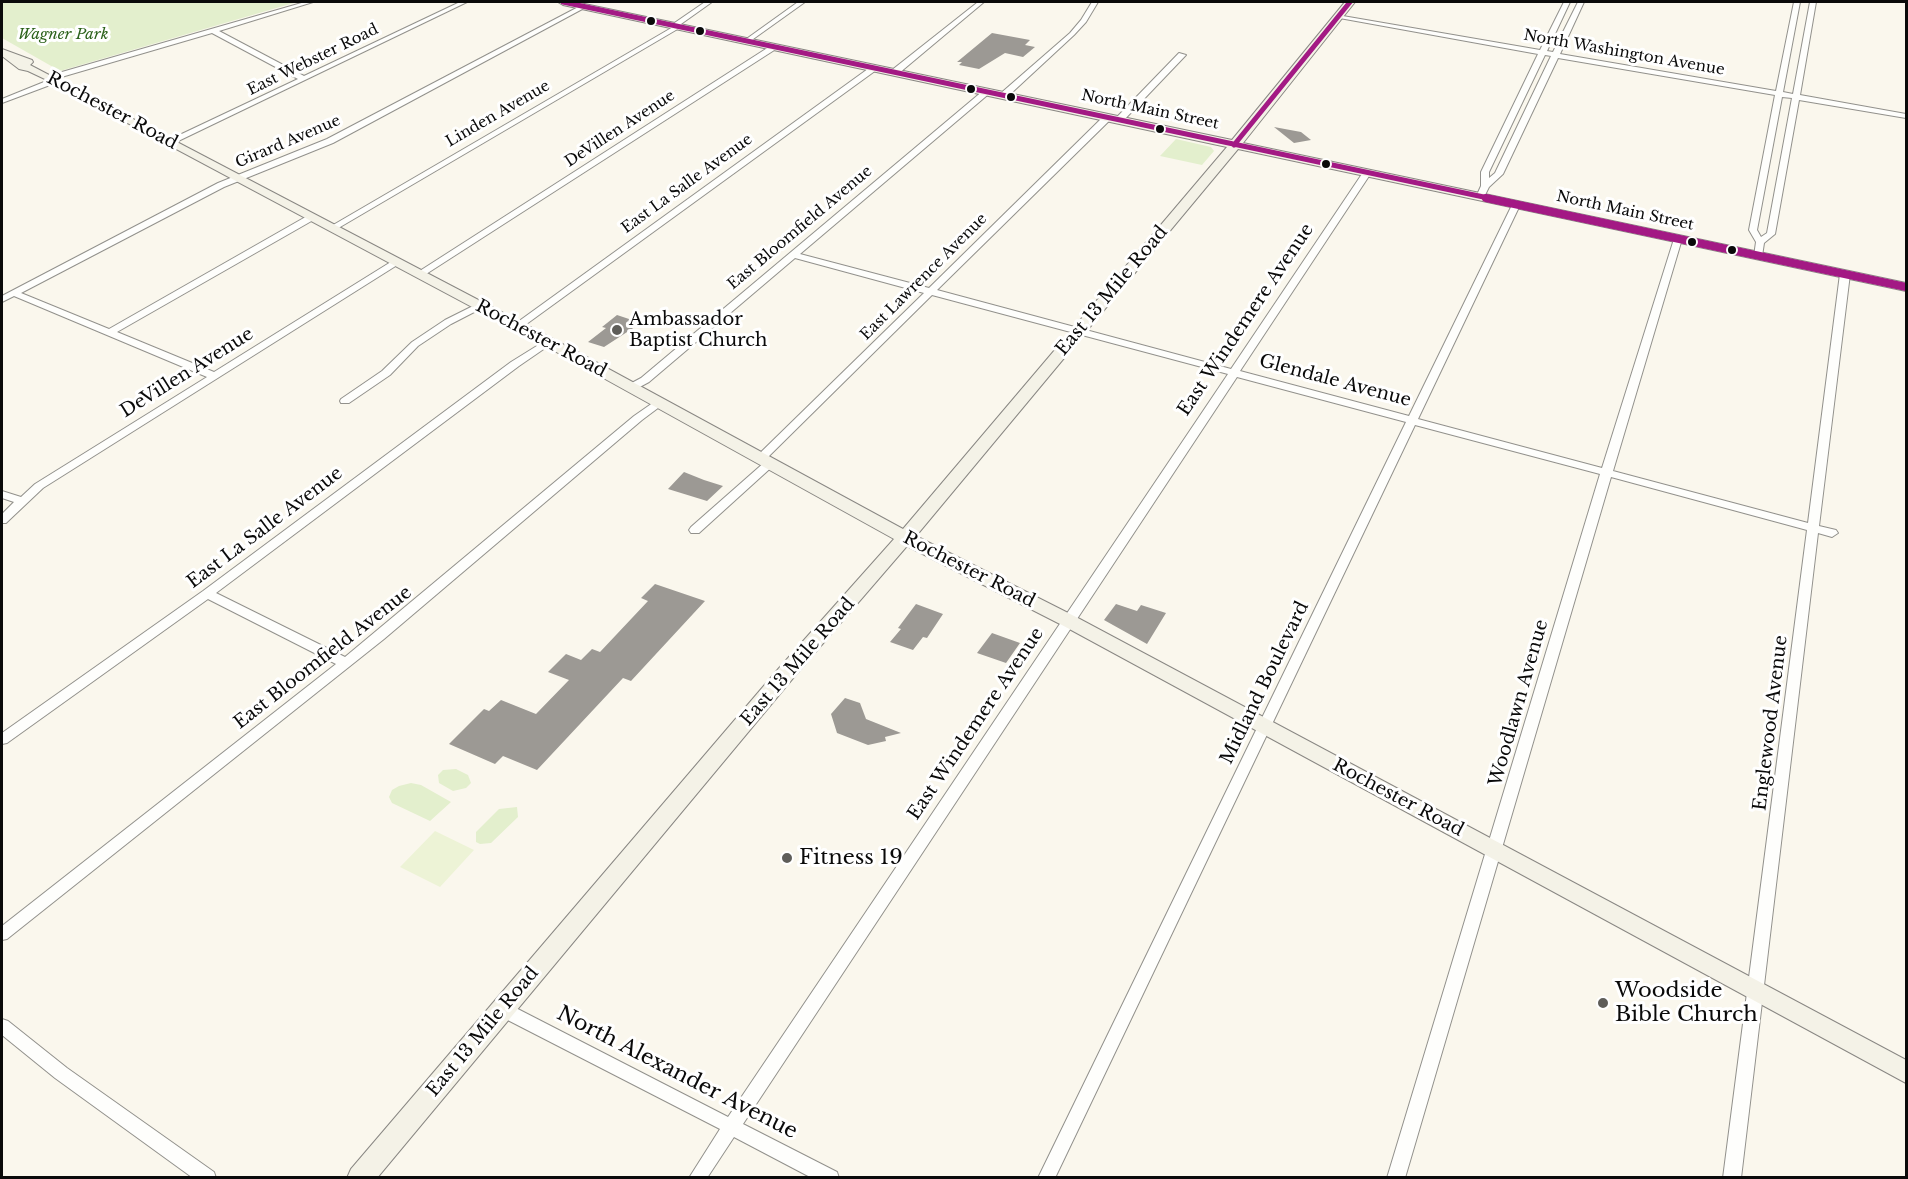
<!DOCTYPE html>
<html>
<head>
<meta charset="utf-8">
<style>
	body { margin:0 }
	#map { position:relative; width:1908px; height:1179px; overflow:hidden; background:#faf7ed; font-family:"Libre Baskerville",serif }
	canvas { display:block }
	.frame { position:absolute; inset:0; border:3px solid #0a0a0a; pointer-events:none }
</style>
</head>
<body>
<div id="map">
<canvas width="1908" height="1179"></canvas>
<div class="frame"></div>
</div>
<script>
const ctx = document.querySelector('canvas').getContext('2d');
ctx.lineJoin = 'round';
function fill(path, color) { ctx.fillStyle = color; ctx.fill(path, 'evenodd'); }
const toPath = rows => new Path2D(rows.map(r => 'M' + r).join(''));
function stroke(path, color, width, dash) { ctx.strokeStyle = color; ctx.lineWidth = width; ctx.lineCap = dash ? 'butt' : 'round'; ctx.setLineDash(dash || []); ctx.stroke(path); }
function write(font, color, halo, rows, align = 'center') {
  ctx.font = font + ' "Libre Baskerville",serif'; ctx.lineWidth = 6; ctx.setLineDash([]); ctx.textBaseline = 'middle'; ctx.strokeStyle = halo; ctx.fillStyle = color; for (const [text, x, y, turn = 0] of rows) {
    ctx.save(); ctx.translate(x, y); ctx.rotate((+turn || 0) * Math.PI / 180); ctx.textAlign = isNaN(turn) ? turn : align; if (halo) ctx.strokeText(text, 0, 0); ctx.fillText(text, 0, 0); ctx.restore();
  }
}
const green = toPath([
	[2,2,297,2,60,71,2,38],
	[1176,139,1211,147,1214,151,1202,165,1160,156],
	[456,769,468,775,471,783,466,788,453,791,439,783,438,775,443,770],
	[411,783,421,785,451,802,430,821,392,803,389,797,392,790,399,786],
	[517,807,518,817,491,843,480,844,476,842,476,832,499,809]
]);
const pitch = toPath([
	[435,831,474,850,440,887,400,867]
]);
const building = toPath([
	[992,33,1030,40,1025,45,1035,47,1023,57,1005,53,979,69,959,65,962,62,957,62],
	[1274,127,1301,132,1311,140,1294,143],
	[617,315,641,323,604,347,588,342,606,328,602,327],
	[684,472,704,480,723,486,707,501,668,489],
	[655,584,705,601,631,681,623,678,537,770,503,756,495,764,449,744,484,709,489,711,501,700,536,714,569,680,548,672,566,654,581,660,592,649,600,652,648,601,641,598],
	[916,604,943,614,927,638,923,637,913,650,890,642,901,629,898,628],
	[1116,604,1137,611,1141,605,1166,613,1147,644,1104,620],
	[992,633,1020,643,1006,663,977,653],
	[845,698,860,703,866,719,901,733,885,737,886,741,868,745,837,733,831,714]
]);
const minor = toPath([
	[305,2,313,2,219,31,304,76,460,2,467,2,172,144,169,144,169,140,298,79,212,33,58,78,58,82,2,103,2,99,49,80,48,76,305,2],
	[705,2,712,2,681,24,681,27,335,230,328,228,673,27,673,24,705,2],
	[798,2,805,2,749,42,745,42,745,40,798,2],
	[978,2,984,2,898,74,892,74,892,70,978,2],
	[1092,2,1098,2,1086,22,1074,35,1006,98,1000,98,1000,94,1070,33,1081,20,1092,2],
	[1564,2,1570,2,1547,51,1553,52,1578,2,1584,2,1560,54,1776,91,1794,2,1800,2,1783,92,1793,94,1810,2,1816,2,1800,95,1906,114,1906,118,1799,100,1775,234,1764,243,1762,256,1758,259,1754,256,1756,242,1749,230,1775,95,1558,58,1503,174,1489,187,1483,199,1480,200,1476,197,1481,186,1481,172,1538,54,1334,17,1337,15,1540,50,1564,2],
	[1545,55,1551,56,1495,173,1489,178,1489,172,1545,55],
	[1782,97,1792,98,1767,233,1761,237,1757,230,1782,97],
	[584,4,587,6,586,7,333,143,224,187,21,293,109,329,309,215,315,215,315,219,117,332,214,372,394,260,400,260,402,262,43,488,6,523,2,523,2,514,14,502,2,498,2,491,21,497,35,484,207,377,14,296,2,302,2,296,218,183,327,139,584,4],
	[772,45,779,47,423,276,417,276,415,274,772,45],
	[1179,53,1186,55,1122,122,1116,122,1116,118,1179,53],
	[872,66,879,68,521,328,515,328,515,324,872,66],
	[984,90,991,92,800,254,929,288,1104,116,1110,116,1110,120,937,290,1231,369,1364,171,1370,171,1371,173,1240,371,1409,416,1512,205,1519,203,1520,205,1418,419,1602,468,1674,239,1675,237,1681,237,1682,239,1613,471,1808,523,1840,274,1845,271,1848,272,1850,274,1819,526,1836,530,1838,533,1832,537,1818,533,1741,1178,1723,1178,1807,530,1611,477,1405,1178,1387,1178,1600,474,1415,425,1055,1178,1038,1178,1406,422,1237,377,743,1124,837,1172,839,1178,812,1178,734,1137,707,1178,689,1178,720,1129,496,1014,494,1009,496,1004,502,1002,508,1004,728,1117,1228,374,932,295,765,460,757,460,756,458,757,456,924,293,795,258,649,382,636,389,628,389,628,385,641,378,984,90],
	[479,303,482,304,482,308,451,324,418,346,390,375,349,403,341,403,340,401,341,399,382,371,412,342,445,320,479,303],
	[548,339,553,342,551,344,519,366,216,593,345,657,634,416,657,400,665,400,666,402,642,420,384,639,7,939,2,940,2,926,336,664,208,599,7,743,2,744,2,733,203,591,511,362,548,339],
	[770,460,774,461,775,463,774,465,699,533,691,533,689,530,691,527,766,461,770,460],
	[2,1019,8,1021,67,1068,214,1172,216,1178,193,1178,55,1078,2,1035,2,1019]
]);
const secondary = toPath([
	[558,2,575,2,1232,140,1345,2,1355,2,1243,143,1906,283,1906,291,1238,149,916,536,1076,617,1906,1060,1906,1083,1062,625,907,546,794,677,377,1178,347,1178,351,1169,780,667,894,539,560,354,47,80,28,71,19,69,2,56,2,49,32,60,33,62,30,65,570,348,903,529,1227,147,563,5,558,2]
]);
const bus1Far1 = toPath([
	[563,2,1493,199],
	[1234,145,1350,2]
]);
const bus1 = toPath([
	[1486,198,1906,287]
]);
const markers = [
	[651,21,5,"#0a0a0a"],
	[700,31,5,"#0a0a0a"],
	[971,89,5,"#0a0a0a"],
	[1011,97,5,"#0a0a0a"],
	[1160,129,5,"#0a0a0a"],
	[1326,164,5,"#0a0a0a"],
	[1692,242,5,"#0a0a0a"],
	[1732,250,5,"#0a0a0a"],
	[617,330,6,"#5e5d59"],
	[787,858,6,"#5e5d59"],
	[1603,1003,6,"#5e5d59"]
];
const farParknames = [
	["Wagner Park",63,35]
];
const farStreetnames = [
	["North Washington Avenue",1624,53,10],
	["East Webster Road",313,60,-26],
	["North Main Street",1150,110,12],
	["Linden Avenue",498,114,-30],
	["DeVillen Avenue",620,129,-33],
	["Girard Avenue",288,142,-23],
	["East La Salle Avenue",687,184,-36],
	["North Main Street",1625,211,12],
	["East Bloomfield Avenue",800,228,-40],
	["East Lawrence Avenue",924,277,-45]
];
const streetNames = [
	["Rochester Road",112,111,28],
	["East 13 Mile Road",1112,291,-50],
	["East Windemere Avenue",1246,320,-56],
	["Rochester Road",541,339,28],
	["DeVillen Avenue",187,373,-32],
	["Glendale Avenue",1335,381,15],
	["East La Salle Avenue",265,528,-37],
	["Rochester Road",969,570,27],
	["East Bloomfield Avenue",323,658,-38],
	["East 13 Mile Road",798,662,-49],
	["Midland Boulevard",1265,683,-64],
	["Woodlawn Avenue",1519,703,-74],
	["Englewood Avenue",1771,723,-83],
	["East Windemere Avenue",976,724,-56],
	["Rochester Road",1398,798,28],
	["East 13 Mile Road",483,1032,-50]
];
const poiNames = [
	["Ambassador",629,320],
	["Baptist Church",629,341]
];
const nearPoinames = [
	["Fitness 19",799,858],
	["Woodside",1615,991],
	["Bible Church",1615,1015]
];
const nearStreetnames = [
	["North Alexander Avenue",677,1073,27]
];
fill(green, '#e3efcd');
fill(pitch, '#edf3d6');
fill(building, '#9c9994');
stroke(minor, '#92918c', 2);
stroke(secondary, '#898783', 2);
fill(minor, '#fefefc');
fill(secondary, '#f4f2e7');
stroke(bus1Far1, '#a31984', 5);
stroke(bus1, '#a31984', 8);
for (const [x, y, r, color] of markers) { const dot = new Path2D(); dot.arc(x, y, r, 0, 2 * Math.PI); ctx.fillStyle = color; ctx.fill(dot); stroke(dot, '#fff', 2); }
write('italic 15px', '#2c621b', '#fff', farParknames);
write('15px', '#0a0a0a', '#fff', farStreetnames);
write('18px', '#0a0a0a', '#fff', streetNames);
write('18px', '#0a0a0a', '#fff', poiNames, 'left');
write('21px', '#0a0a0a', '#fff', nearPoinames, 'left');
write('21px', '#0a0a0a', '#fff', nearStreetnames);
</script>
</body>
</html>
